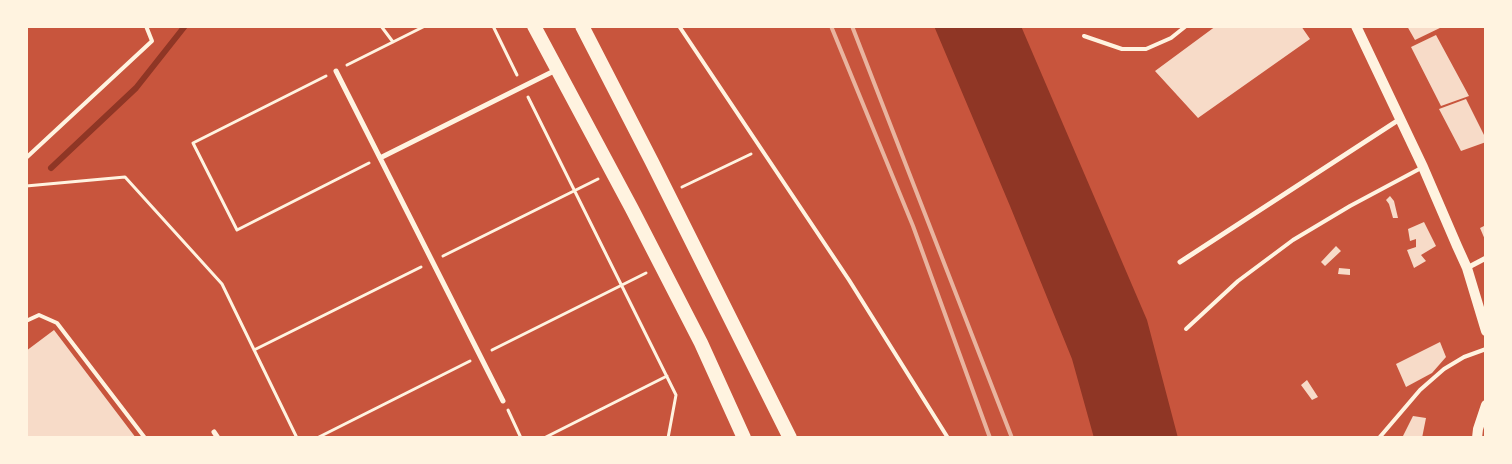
<!DOCTYPE html>
<html>
<head>
<meta charset="utf-8">
<style>
	body { margin:0 }
	#map { position:relative; width:1512px; height:464px; overflow:hidden; background:#c8553d; font-family:"Fira Sans",sans-serif }
	canvas { display:block }
	.frame { position:absolute; inset:0; border:28px solid #fff3e0; pointer-events:none }
</style>
</head>
<body>
<div id="map">
<canvas width="1512" height="464"></canvas>
<div class="frame"></div>
</div>
<script>
const ctx = document.querySelector('canvas').getContext('2d');
ctx.lineJoin = 'round';
function fill(path, color) { ctx.fillStyle = color; ctx.fill(path, 'evenodd'); }
const toPath = rows => new Path2D(rows.map(r => 'M' + r).join(''));
function stroke(path, color, width, dash) { ctx.strokeStyle = color; ctx.lineWidth = width; ctx.lineCap = dash ? 'butt' : 'round'; ctx.setLineDash(dash || []); ctx.stroke(path); }
const water = toPath([
	[934,26,1021,26,1147,320,1178,438,1094,438,1072,359,1010,206]
]);
const stream = toPath([
	[51,168,136,88,185,26]
]);
const building = toPath([
	[1216,26,1301,26,1310,39,1198,118,1155,71],
	[1407,26,1444,26,1415,40],
	[1436,35,1469,96,1441,106,1411,47],
	[1466,99,1486,139,1486,142,1461,151,1439,109],
	[1390,196,1394,201,1398,218,1393,218,1389,204,1386,200],
	[1424,222,1436,246,1421,255,1426,261,1414,268,1407,250,1416,247,1416,239,1410,241,1408,229],
	[1486,225,1486,242,1480,228],
	[1336,246,1341,251,1325,266,1321,262],
	[1339,268,1350,269,1350,275,1338,274],
	[54,330,136,438,26,438,26,351],
	[1440,342,1446,357,1432,373,1406,387,1396,364],
	[1307,380,1318,397,1312,400,1301,385],
	[1413,416,1426,418,1422,438,1402,438]
]);
const path = toPath([
	[381,26,393,42],
	[493,26,517,75],
	[347,65,425,26],
	[326,76,193,143,237,230,369,163],
	[528,97,676,395,668,438],
	[26,186,125,177,222,284,297,438],
	[682,187,751,154],
	[443,256,598,179],
	[254,350,421,267],
	[492,350,646,273],
	[508,410,521,438],
	[317,438,470,361],
	[544,438,667,376]
]);
const service = toPath([
	[679,26,849,280,948,438],
	[1084,36,1122,49,1146,49,1171,38,1186,26],
	[26,158,152,41,146,26],
	[26,321,39,315,57,323,145,438],
	[1186,329,1238,281,1293,240,1350,206,1423,167],
	[1379,438,1420,390,1444,369,1464,357,1486,349]
]);
const minor = toPath([
	[336,71,503,401],
	[380,158,556,70],
	[1180,262,1400,119],
	[1467,268,1486,258],
	[214,432,218,438]
]);
const secondary = toPath([
	[1356,26,1423,167,1457,246,1467,268,1486,331],
	[1477,438,1478,429,1486,405]
]);
const trunk = toPath([
	[534,26,632,209,701,343,744,438],
	[582,26,652,162,790,438]
]);
const rail = toPath([
	[831,26,913,226,990,438],
	[852,26,1012,438]
]);
fill(water, '#8f3625');
stroke(stream, '#8f3625', 6);
fill(building, '#f7dbc8');
stroke(path, '#fff3e0', 3);
stroke(service, '#fff3e0', 4);
stroke(minor, '#fff3e0', 5);
stroke(secondary, '#fff3e0', 10);
stroke(trunk, '#fff3e0', 14);
stroke(rail, '#e9b49f', 4);
</script>
</body>
</html>
